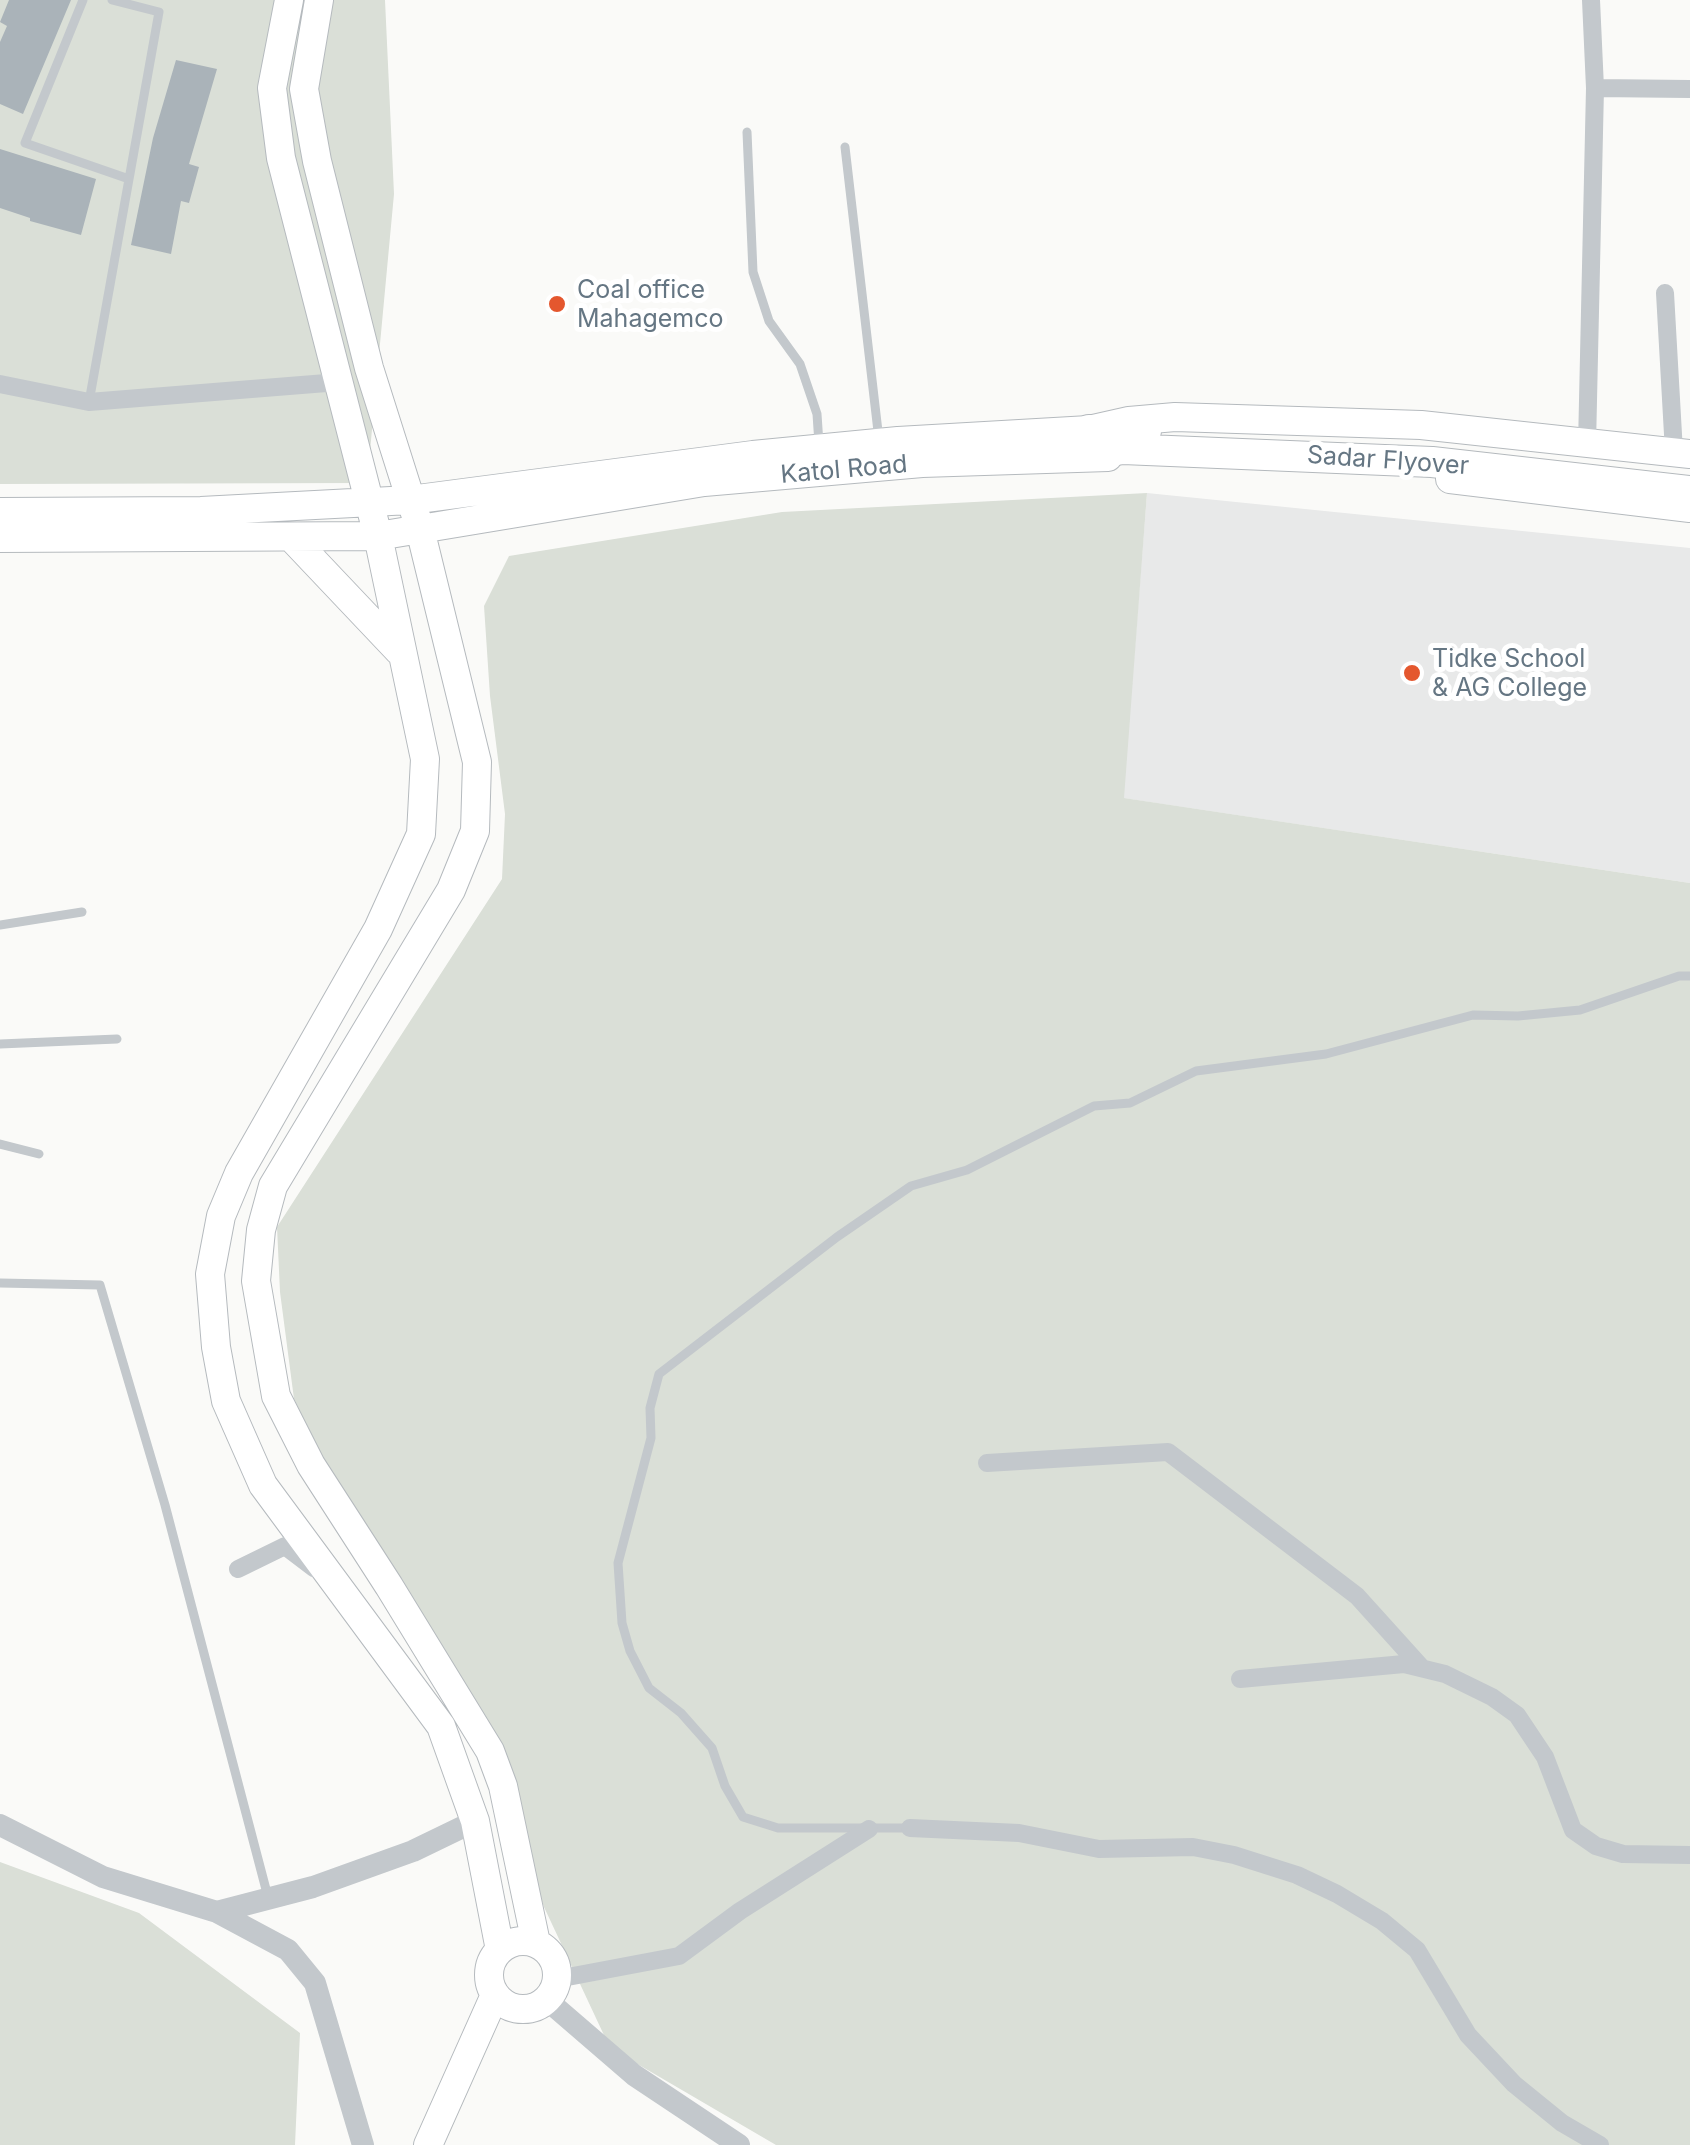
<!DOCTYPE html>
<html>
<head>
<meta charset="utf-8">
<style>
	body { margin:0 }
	canvas { display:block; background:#fafaf8 }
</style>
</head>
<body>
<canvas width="1690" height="2145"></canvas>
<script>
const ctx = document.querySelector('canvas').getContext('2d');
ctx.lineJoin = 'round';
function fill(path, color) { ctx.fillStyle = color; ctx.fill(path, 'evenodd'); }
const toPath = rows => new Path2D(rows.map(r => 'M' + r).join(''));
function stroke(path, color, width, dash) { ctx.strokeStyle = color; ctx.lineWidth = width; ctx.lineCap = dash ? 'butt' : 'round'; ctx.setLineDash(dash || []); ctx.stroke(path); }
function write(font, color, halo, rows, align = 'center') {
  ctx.font = font + ' Inter,sans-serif'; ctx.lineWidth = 10; ctx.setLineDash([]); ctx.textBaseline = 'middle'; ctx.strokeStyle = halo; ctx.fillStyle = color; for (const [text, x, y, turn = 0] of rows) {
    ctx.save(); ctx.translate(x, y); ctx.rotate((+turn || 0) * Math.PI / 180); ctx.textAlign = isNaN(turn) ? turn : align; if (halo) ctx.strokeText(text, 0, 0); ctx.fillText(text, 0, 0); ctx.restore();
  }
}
const built = toPath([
	[1147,493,1690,548,1690,883,1123,798]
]);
const green = toPath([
	[0,0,385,0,394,194,367,483,0,484],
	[1147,493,1124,798,1690,883,1690,2145,776,2145,610,2048,544,1907,474,1713,320,1453,294,1399,280,1292,277,1227,502,879,505,814,490,696,484,606,509,556,782,512],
	[0,1862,139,1913,300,2033,295,2145,0,2145]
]);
const building = toPath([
	[9,0,71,0,23,114,0,104,0,42,7,26,0,22],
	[176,60,217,69,189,164,199,167,189,203,181,201,171,254,131,245,153,138],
	[0,149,96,179,81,235,30,221,30,218,0,208]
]);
const service = toPath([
	[83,0,25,143,129,179],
	[747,132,753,272,769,321,800,364,817,414,819,444],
	[845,147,879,440],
	[89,402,159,12,112,0],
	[0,925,82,912],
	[0,1044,117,1039],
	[0,1144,39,1154],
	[0,1283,100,1285,165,1505,268,1897],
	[910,1828,778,1828,743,1817,725,1786,712,1748,681,1713,649,1688,630,1651,622,1623,618,1563,651,1438,650,1408,659,1374,837,1237,911,1186,967,1170,1094,1106,1130,1103,1196,1071,1326,1054,1473,1015,1518,1016,1580,1010,1679,976,1690,976]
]);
const minor = toPath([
	[1595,88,1690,89],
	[1665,293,1674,452],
	[0,384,89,402,339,382],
	[1587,445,1595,88,1591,0],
	[987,1463,1168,1452,1357,1596,1422,1668],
	[238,1569,285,1546,314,1568],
	[1240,1679,1404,1664,1445,1674,1492,1697,1517,1715,1545,1757,1573,1830,1596,1846,1623,1854,1690,1855],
	[910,1828,1019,1833,1099,1849,1193,1847,1234,1855,1297,1875,1337,1894,1382,1921,1417,1950,1468,2035,1514,2084,1562,2123,1600,2145],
	[557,1979,679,1956,740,1911,869,1829]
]);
const tertiary = toPath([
	[0,1825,103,1877,217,1912,288,1950,315,1983,363,2145],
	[217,1912,313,1887,413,1851,475,1821],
	[547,2000,634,2075,739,2145]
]);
const primary = toPath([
	[289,0,272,88,281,158,378,536,425,759,421,834,378,929,239,1173,221,1216,210,1274,216,1347,226,1401,263,1485,441,1726,475,1821,500,1950],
	[319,0,304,89,317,161,369,368,420,529,477,762,475,831,451,890,273,1186,261,1230,256,1281,276,1396,311,1465,389,1586,490,1751,503,1786,536,1943],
	[1450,479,1690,508],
	[0,512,201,511,410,500,753,455,898,441,1089,430,1129,421,1175,417,1421,425,1690,454],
	[291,537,399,651],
	[0,538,378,536,704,482,922,463,1108,457],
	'489 1975a34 34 0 1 1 68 0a34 34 0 1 1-68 0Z',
	[428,2145,495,1995]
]);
const trunk = toPath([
	[1089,430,1146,431],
	[1085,455,1123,449,1432,462,1690,491]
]);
const markers = [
	[557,304,10,"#e4572e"],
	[1412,673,10,"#e4572e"]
];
const poiNames = [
	["Coal office",577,290],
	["Mahagemco",577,319],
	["Tidke School",1432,659],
	["& AG College",1432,688]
];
const streetNames = [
	["Sadar Flyover",1388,461,4],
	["Katol Road",844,470,-5]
];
fill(built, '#e8e9e9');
fill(green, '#dadfd7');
fill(building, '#aab3b9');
stroke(primary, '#b5babe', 30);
stroke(trunk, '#b4b9bd', 32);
stroke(service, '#c3c8cc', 9);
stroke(minor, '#c3c8cc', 18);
stroke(tertiary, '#c3c8cc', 22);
stroke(primary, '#fff', 28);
stroke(trunk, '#fff', 30);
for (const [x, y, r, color] of markers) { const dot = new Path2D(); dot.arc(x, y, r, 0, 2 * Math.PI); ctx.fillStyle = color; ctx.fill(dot); stroke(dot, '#fff', 4); }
write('25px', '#657683', '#fff', poiNames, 'left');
write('25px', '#657683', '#fff', streetNames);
</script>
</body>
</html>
